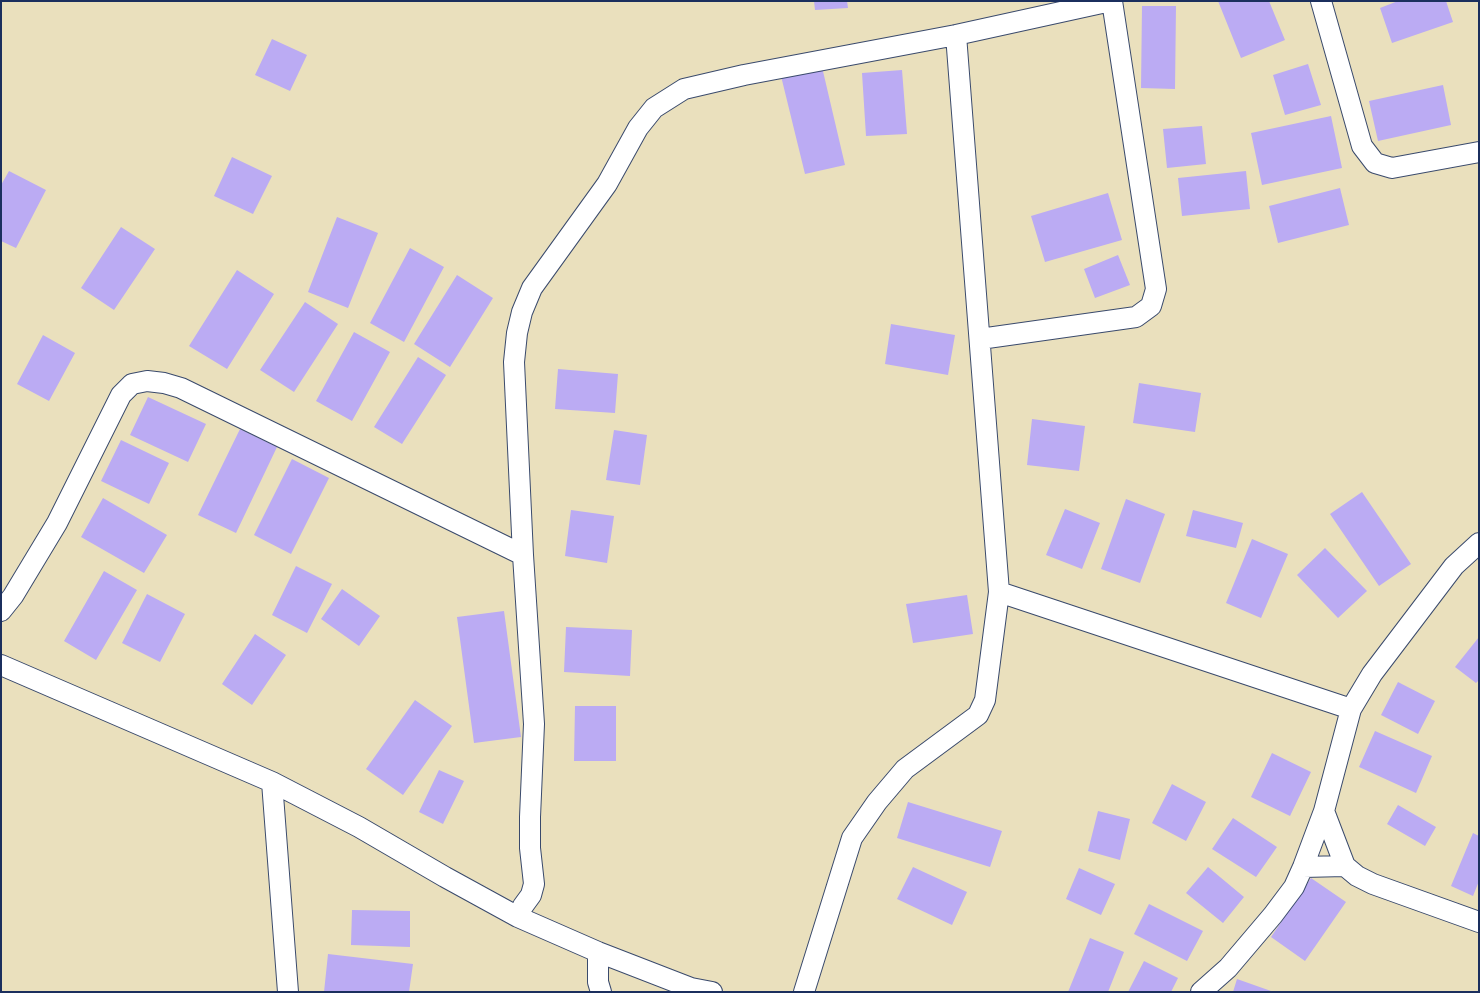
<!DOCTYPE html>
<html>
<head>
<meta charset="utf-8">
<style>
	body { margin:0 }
	#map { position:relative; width:1480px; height:993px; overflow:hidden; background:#eae0bd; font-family:"Old Standard TT",serif }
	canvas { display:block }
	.frame { position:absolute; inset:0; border:2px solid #1b2f5e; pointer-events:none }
</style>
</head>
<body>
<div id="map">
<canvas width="1480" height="993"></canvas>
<div class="frame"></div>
</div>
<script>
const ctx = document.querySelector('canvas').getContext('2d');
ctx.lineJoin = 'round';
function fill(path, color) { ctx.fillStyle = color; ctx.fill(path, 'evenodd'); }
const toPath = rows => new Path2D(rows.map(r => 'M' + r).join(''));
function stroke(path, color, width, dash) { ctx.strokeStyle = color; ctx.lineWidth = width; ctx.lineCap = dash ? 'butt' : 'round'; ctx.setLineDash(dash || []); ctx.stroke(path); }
const building = toPath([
	[814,1,847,1,848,8,815,10],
	[1218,1,1269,1,1285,40,1241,58],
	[1398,1,1446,1,1453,22,1392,43,1380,8],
	[1142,6,1176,6,1175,89,1141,88],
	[272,39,307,55,290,91,255,75],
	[1308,64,1321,105,1285,115,1273,75],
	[822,67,845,165,805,174,781,76],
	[902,70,907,134,866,136,862,73],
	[1443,85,1451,125,1378,141,1369,101],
	[1331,116,1342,168,1262,185,1251,133],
	[1202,126,1206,164,1167,168,1163,129],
	[232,157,272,176,253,214,214,196],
	[9,171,46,190,16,248,1,241,1,185],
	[1246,171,1250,209,1182,216,1178,178],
	[1340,188,1349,225,1278,243,1269,206],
	[1108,193,1122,240,1045,262,1031,216],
	[337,217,378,233,348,308,308,292],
	[121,227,155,249,114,310,81,288],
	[410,248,444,267,404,342,370,323],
	[1118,255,1130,285,1095,298,1084,269],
	[237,270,274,294,227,369,189,346],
	[457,275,493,298,450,367,414,344],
	[305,302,338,324,294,392,260,370],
	[891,324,955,335,948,375,885,364],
	[354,332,390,352,352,421,316,401],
	[43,335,75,353,49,401,17,384],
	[418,357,446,375,402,444,374,427],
	[558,369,618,374,615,413,555,409],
	[1139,383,1201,393,1195,432,1133,423],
	[148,397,206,424,188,462,130,435],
	[1032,419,1085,426,1079,471,1027,465],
	[240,429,277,447,236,533,198,515],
	[614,430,647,435,640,485,606,480],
	[121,440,169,463,149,504,101,481],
	[292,459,329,478,291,554,254,535],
	[1362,492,1411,564,1379,586,1330,514],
	[103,498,167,535,144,573,81,537],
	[1126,499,1165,514,1140,583,1101,569],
	[1065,509,1100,523,1082,569,1046,555],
	[571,510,614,516,607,563,565,556],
	[1193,510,1243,523,1236,548,1186,536],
	[1252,539,1288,554,1261,618,1226,603],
	[1325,548,1367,591,1338,618,1297,575],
	[296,566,332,584,307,633,272,615],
	[104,571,137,590,96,660,64,641],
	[342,589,380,616,359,646,321,619],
	[147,594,185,614,160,662,122,643],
	[967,595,973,634,913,643,906,604],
	[504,611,521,737,474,743,457,617],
	[566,627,632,630,630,676,564,672],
	[255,634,286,655,252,705,222,684],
	[1479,637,1479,680,1476,683,1455,667],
	[1398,682,1435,701,1418,734,1381,715],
	[415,700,452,726,403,795,366,769],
	[575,706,616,706,616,761,574,761],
	[1375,731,1432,756,1416,793,1359,767],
	[1272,753,1311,772,1290,816,1251,797],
	[439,770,464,781,443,824,419,812],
	[1172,784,1206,802,1186,841,1152,823],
	[908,802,1002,831,990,867,897,838],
	[1398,805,1436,827,1425,846,1387,824],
	[1098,811,1130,819,1120,860,1088,851],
	[1233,818,1277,847,1256,877,1212,849],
	[1473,833,1479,836,1479,881,1473,896,1451,886],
	[913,867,967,892,952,925,897,899],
	[1208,867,1244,897,1223,923,1186,893],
	[1079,868,1115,884,1101,915,1066,899],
	[1311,878,1346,902,1305,961,1271,937],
	[1149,904,1203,931,1187,961,1134,934],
	[352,910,410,911,410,947,351,945],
	[1090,938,1124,952,1108,992,1068,992],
	[328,954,413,964,409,992,324,992],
	[1144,961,1178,978,1171,992,1128,992],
	[1237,979,1271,991,1271,992,1233,992]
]);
const street = toPath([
	[1321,1,1362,146,1375,163,1392,168,1479,152],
	[980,339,1136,317,1151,306,1156,289,1112,1],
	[999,592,1351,709],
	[1,611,13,596,57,523,121,395,132,384,147,381,164,383,181,388,523,555],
	[1,665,272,782,359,827,445,877,518,917,598,952,691,988,712,992],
	[272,782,288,992],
	[1324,811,1345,866,1357,876,1373,884,1479,922],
	[1303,867,1345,866],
	[518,917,523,906,531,895,534,884,530,848,530,817,534,724,523,555,514,362,517,333,522,312,532,288,607,184,638,128,654,108,684,89,744,75,956,35,1111,1],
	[598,952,598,982,601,992],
	[804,992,852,838,877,802,905,769,978,715,985,700,999,592,956,35],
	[1201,992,1228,968,1273,915,1294,887,1303,867,1324,811,1351,709,1372,674,1454,566,1479,543]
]);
fill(building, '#bbabf3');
stroke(street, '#3a4a6c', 22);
stroke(street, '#fff', 20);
</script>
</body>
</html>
